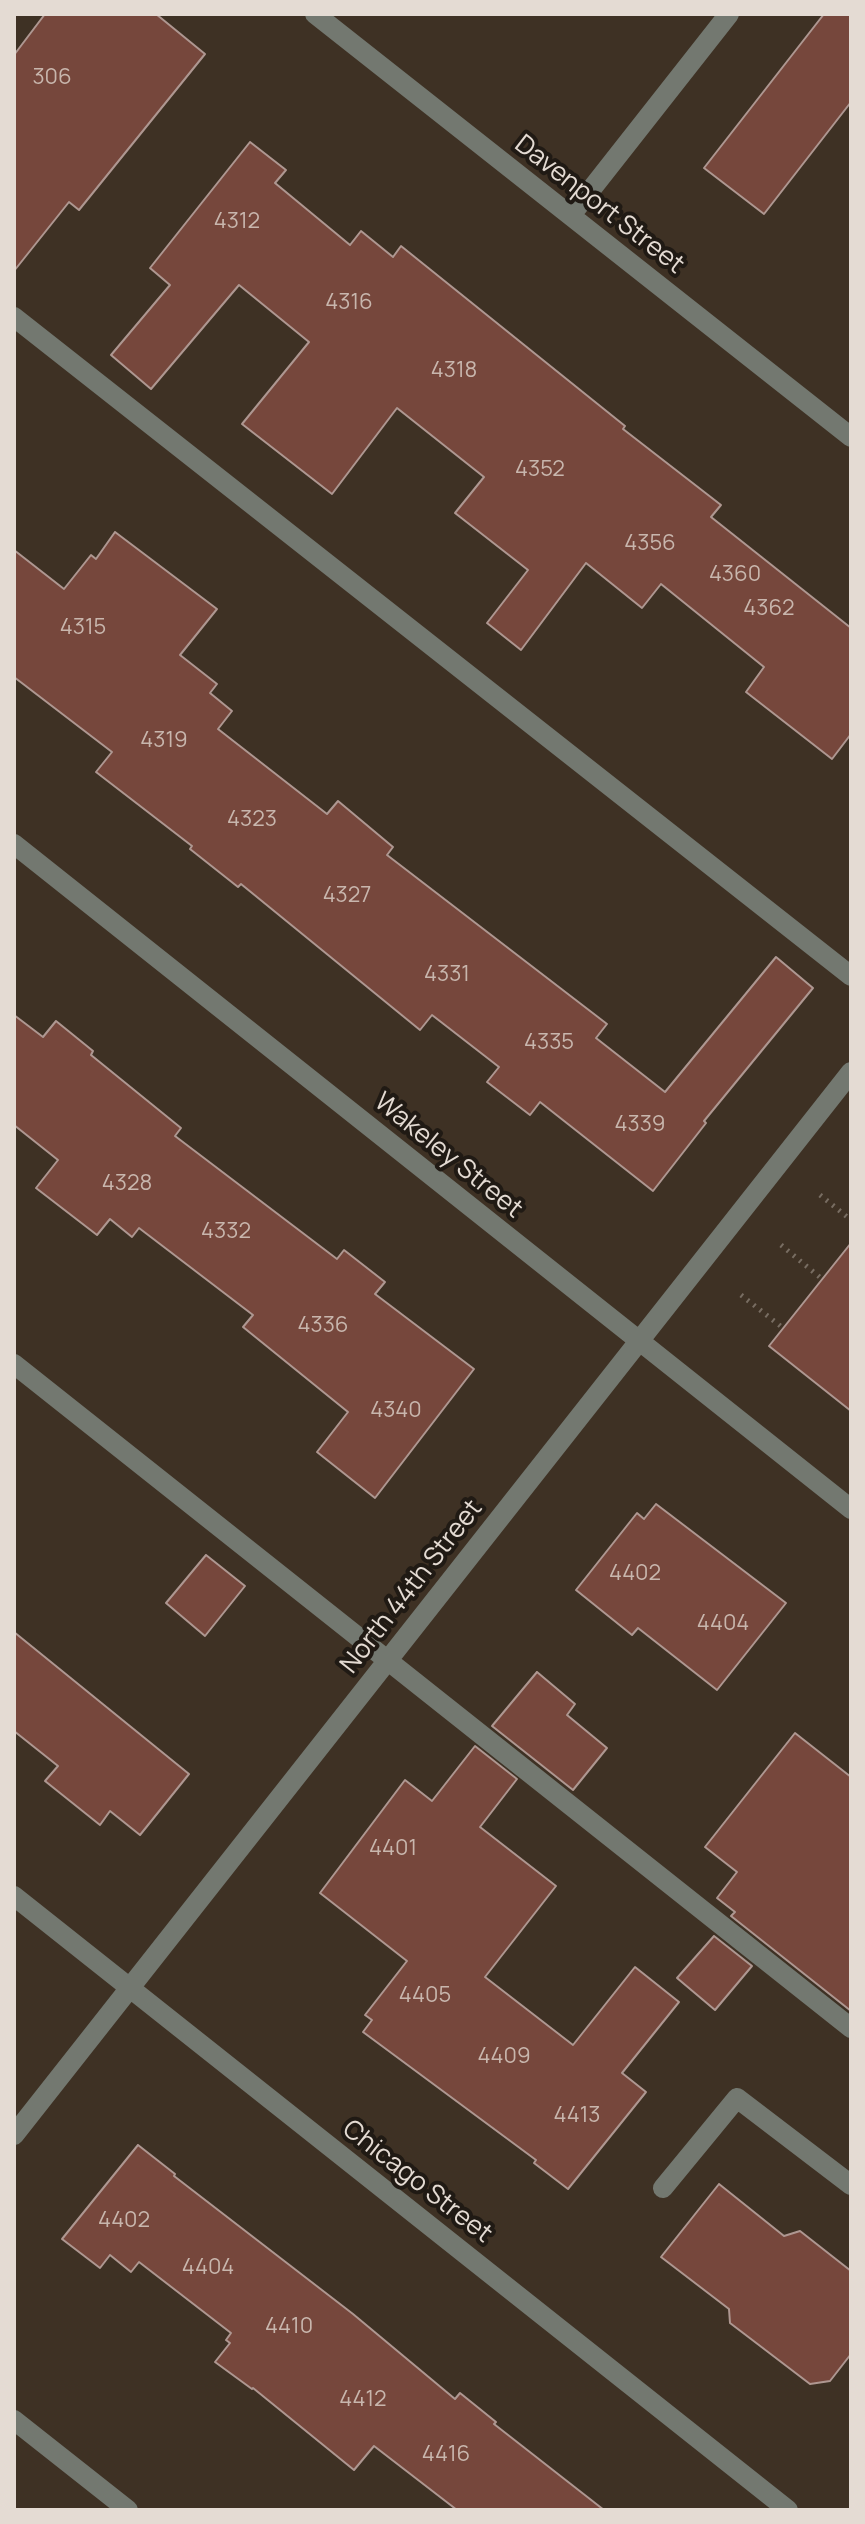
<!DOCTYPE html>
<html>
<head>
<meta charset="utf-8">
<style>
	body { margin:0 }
	#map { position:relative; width:865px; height:2524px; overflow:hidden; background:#3e3124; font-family:Manrope,sans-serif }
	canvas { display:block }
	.frame { position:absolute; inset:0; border:16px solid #e4dbd3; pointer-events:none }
</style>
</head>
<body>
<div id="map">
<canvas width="865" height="2524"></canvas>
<div class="frame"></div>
</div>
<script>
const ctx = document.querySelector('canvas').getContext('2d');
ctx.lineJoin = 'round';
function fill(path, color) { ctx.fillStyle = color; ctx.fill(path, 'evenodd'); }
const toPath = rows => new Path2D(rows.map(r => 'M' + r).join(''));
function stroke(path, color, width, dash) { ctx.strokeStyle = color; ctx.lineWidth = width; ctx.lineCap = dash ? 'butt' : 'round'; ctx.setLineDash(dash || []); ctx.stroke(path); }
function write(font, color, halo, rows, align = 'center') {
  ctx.font = font + ' Manrope,sans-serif'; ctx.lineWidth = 8; ctx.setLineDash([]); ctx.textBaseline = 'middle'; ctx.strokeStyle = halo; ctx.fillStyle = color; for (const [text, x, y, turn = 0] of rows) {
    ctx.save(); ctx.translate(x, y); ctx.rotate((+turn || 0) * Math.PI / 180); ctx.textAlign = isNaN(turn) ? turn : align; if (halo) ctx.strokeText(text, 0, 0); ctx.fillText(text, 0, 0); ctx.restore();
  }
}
const building = toPath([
	[45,14,156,14,205,54,79,210,69,202,14,271,14,55,45,14],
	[824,14,851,14,851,102,764,214,704,168,824,14],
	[250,142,286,170,275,183,350,245,361,231,393,257,401,246,625,426,623,429,721,505,711,517,851,628,851,734,832,759,746,692,764,667,661,584,642,608,586,563,521,650,487,623,528,570,455,513,484,477,397,408,332,494,242,424,309,342,239,285,151,389,111,355,170,285,150,268,250,142],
	[115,532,217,609,180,655,217,684,210,693,232,711,218,729,327,814,338,801,393,847,387,855,607,1024,596,1038,665,1092,776,957,813,988,704,1121,706,1123,653,1191,540,1102,530,1115,487,1082,499,1067,432,1015,420,1030,241,884,238,887,190,849,192,846,96,772,112,752,14,677,14,550,64,589,91,555,96,559,115,532],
	[14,1015,43,1037,56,1021,93,1051,91,1055,181,1128,175,1136,337,1259,344,1250,385,1282,375,1294,474,1369,375,1498,317,1452,348,1412,243,1327,253,1315,139,1228,132,1237,110,1219,97,1235,36,1188,58,1160,14,1125,14,1015],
	[851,1243,851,1411,769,1346,851,1243],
	[656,1504,786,1603,717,1690,638,1628,632,1635,576,1590,637,1513,644,1519,656,1504],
	[206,1555,245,1586,205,1636,166,1603,206,1555],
	[14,1632,189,1774,140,1835,110,1811,100,1825,45,1781,58,1766,14,1731,14,1632],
	[537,1672,575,1704,567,1715,607,1748,573,1790,492,1726,537,1672],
	[795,1733,851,1777,851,2011,731,1916,735,1912,717,1898,737,1872,705,1847,795,1733],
	[475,1746,517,1779,480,1827,556,1886,485,1977,573,2045,635,1967,679,2002,622,2073,646,2092,568,2189,534,2163,536,2160,363,2032,372,2020,365,2015,407,1961,320,1893,405,1780,432,1801,475,1746],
	[714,1936,752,1966,715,2010,677,1978,714,1936],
	[138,2145,175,2174,174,2176,353,2314,455,2399,460,2393,496,2422,494,2424,604,2510,457,2510,374,2446,354,2470,253,2388,252,2389,215,2362,230,2343,226,2340,231,2333,139,2262,131,2272,110,2255,100,2268,62,2239,138,2145],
	[719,2184,784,2236,800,2231,851,2271,851,2354,830,2381,810,2384,730,2323,729,2309,661,2257,719,2184]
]);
const path = toPath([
	[820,1195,851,1220],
	[781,1245,822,1279],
	[741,1295,783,1328]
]);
const minor = toPath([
	[315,14,851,437],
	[571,215,729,14],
	[14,317,851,976],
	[14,844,851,1509],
	[14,1364,851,2028],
	[14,1896,788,2510],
	[14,2135,851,1072],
	[663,2188,737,2098,851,2185],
	[14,2420,128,2510]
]);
const numberNames = [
	["306",52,78],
	["4312",237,222],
	["4316",349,303],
	["4318",454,371],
	["4352",540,470],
	["4356",650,544],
	["4360",735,575],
	["4362",769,609],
	["4315",83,628],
	["4319",164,741],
	["4323",252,820],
	["4327",347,896],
	["4331",447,975],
	["4335",549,1043],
	["4339",640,1125],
	["4328",127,1184],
	["4332",226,1232],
	["4336",323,1326],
	["4340",396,1411],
	["4402",635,1574],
	["4404",723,1624],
	["4401",393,1849],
	["4405",425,1996],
	["4409",504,2057],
	["4413",577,2116],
	["4402",124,2221],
	["4404",208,2268],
	["4410",289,2327],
	["4412",363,2400],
	["4416",446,2455]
];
const streetNames = [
	["Davenport Street",599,205,38],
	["Wakeley Street",448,1156,39],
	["North 44th Street",412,1587,-52],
	["Chicago Street",417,2182,38]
];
fill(building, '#76473c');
stroke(building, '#ae9791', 2);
stroke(path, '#786d62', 5, [2, 6]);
stroke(minor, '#737870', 20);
write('22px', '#c8b6ad', null, numberNames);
write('26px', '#e4dbd3', '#201a14', streetNames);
</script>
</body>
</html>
